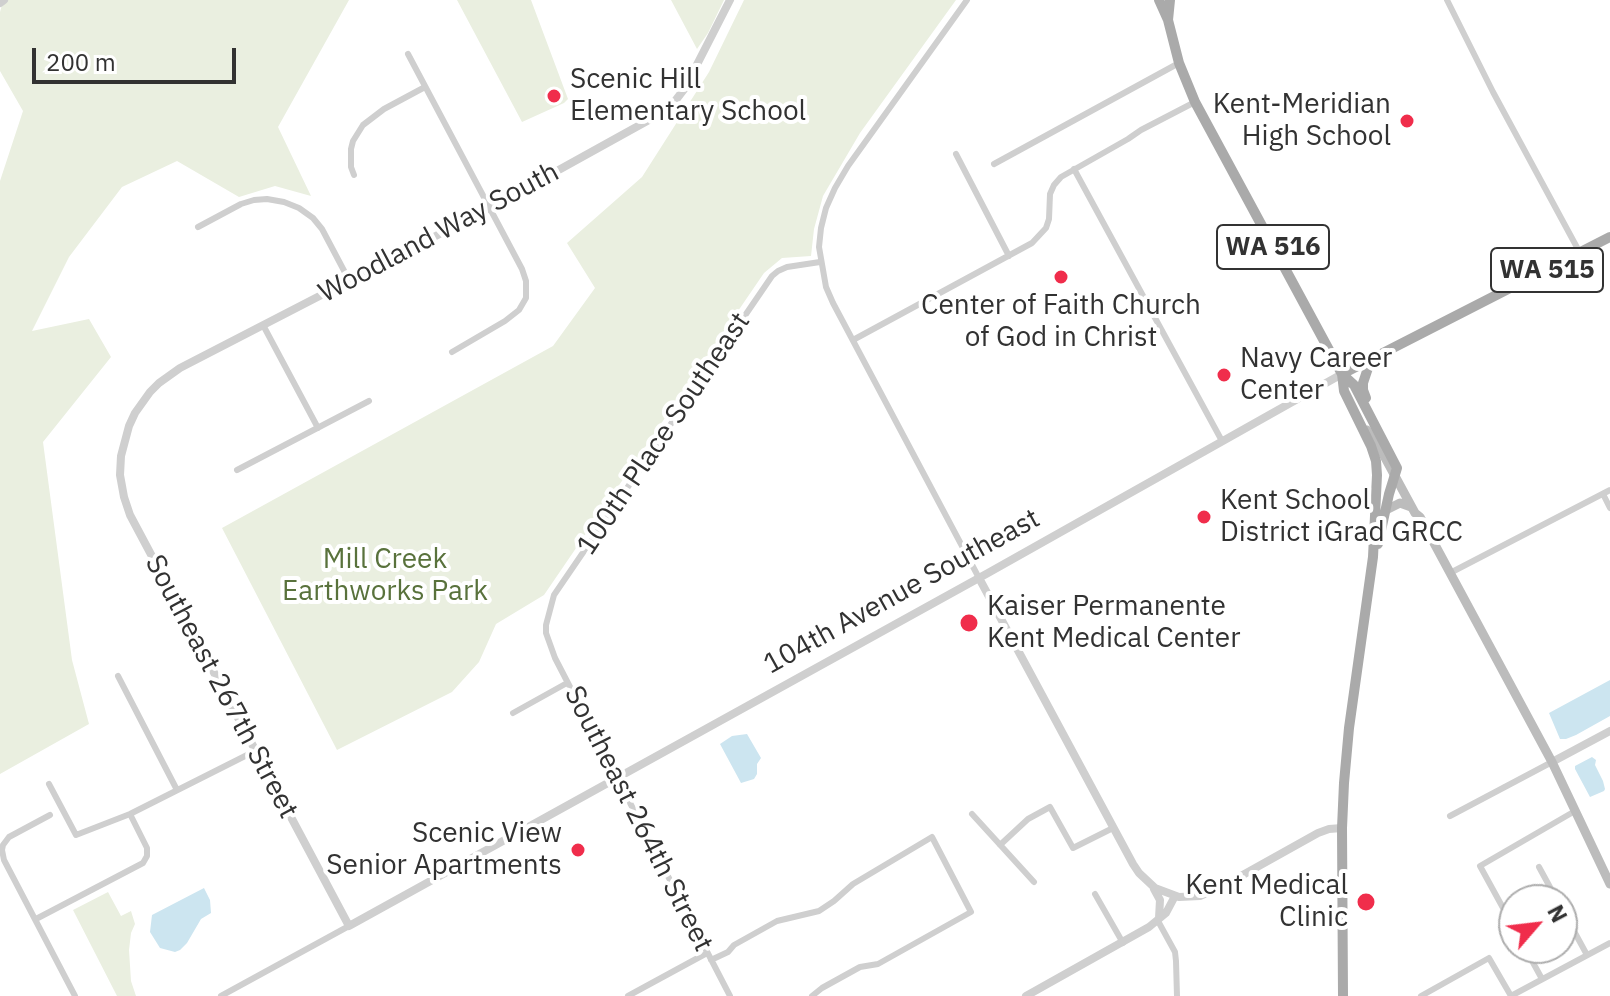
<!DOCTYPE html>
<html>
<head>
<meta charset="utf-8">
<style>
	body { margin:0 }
	#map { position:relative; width:1610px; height:996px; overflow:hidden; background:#fff; font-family:"IBM Plex Sans",sans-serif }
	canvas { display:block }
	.north { position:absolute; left:1498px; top:884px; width:80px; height:80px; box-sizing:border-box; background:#fff; border:2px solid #adadad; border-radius:50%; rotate:62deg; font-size:22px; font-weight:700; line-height:32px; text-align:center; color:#323232 }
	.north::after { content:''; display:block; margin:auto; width:28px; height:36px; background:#f02d4b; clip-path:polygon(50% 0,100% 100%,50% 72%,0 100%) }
	.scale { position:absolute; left:32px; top:48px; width:204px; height:36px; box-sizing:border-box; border:4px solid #323232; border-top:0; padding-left:10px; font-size:24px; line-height:28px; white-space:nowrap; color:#323232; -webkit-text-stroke:6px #fff; paint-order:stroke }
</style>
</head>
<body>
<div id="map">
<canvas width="1610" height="996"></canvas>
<div class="north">N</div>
<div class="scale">200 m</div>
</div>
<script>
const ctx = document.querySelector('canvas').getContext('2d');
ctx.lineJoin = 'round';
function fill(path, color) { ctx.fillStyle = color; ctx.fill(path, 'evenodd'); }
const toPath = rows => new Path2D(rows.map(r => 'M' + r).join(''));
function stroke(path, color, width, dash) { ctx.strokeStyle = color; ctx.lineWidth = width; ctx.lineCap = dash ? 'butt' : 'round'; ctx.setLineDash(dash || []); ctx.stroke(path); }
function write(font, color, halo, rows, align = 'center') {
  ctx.font = font + ' "IBM Plex Sans",sans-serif'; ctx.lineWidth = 8; ctx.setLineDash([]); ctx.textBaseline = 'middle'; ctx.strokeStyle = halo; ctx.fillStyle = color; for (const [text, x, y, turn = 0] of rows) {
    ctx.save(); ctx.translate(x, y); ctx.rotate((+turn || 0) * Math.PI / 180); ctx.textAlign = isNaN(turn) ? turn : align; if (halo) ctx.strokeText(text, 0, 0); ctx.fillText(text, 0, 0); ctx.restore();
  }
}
const green = toPath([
	[0,0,349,0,278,127,311,196,275,186,239,197,177,161,122,187,69,257,32,331,89,319,111,357,43,442,72,660,89,724,0,774,0,181,23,111,0,71,0,12,3,1],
	[457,0,531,0,568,99,564,103,522,122],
	[671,0,724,0,708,33,697,49],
	[744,0,956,0,860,133,823,196,814,229,811,256,782,258,764,273,544,595,496,624,479,662,452,692,337,750,222,528,553,346,595,288,567,243,642,177,709,72],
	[108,892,121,916,131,911,135,924,131,933,129,950,131,981,136,996,117,996,73,910]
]);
const water = toPath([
	[1610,680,1610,716,1576,735,1566,739,1560,739,1549,713],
	[747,734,761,758,757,764,757,774,754,779,741,783,720,744,732,736],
	[1592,757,1596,760,1595,765,1603,781,1605,789,1604,791,1590,797,1575,769,1575,766],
	[204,888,210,900,211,913,201,919,187,943,180,950,175,952,160,948,150,932,152,915]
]);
const minor = toPath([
	[967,0,848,166,835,188,826,208,821,228,819,247,826,287,833,303,979,578],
	[1447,0,1493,92,1580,253],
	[408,54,522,269,526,281,526,298,519,310,505,321,452,352],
	[956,154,1009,256],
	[994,164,1179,63],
	[1074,169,1222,441],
	[354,175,351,167,351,149,353,141,363,125,384,109,425,87],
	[198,227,241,204,254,200,267,199,284,202,299,208,313,218,322,229,350,282],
	[263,325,318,428],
	[853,340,1032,243,1046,228,1049,219,1050,194,1054,185,1061,177,1128,139,1141,130,1195,102],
	[237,470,369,401],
	[1603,494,1610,508],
	[1450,573,1610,490],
	[118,676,177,790],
	[513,713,567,683],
	[49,784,76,835,130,814,255,751],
	[972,814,1034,882],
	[50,815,9,837,3,845,2,850,4,860,75,996],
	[1450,816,1552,762],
	[1000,845,1028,819,1050,807,1073,848,1113,828],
	[1539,867,1557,900],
	[1095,894,1123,943],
	[1562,909,1587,955],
	[36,919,143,863,147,856,147,848,130,814],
	[1158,921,1175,952,1176,961,1177,996],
	[1514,928,1480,866,1575,811],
	[1525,948,1542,979],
	[711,960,728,952,734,945,777,921,819,911,834,901,853,884,932,837,971,912,878,964,860,967,822,988,812,996],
	[221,996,349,926],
	[628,996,707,953],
	[730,996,555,658,546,633,546,625,554,595,772,276,778,271,787,267,820,262],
	[1421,996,1489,958,1511,996,1610,943]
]);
const tertiary = toPath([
	[730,0,685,88,672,105,658,115,490,208,180,368,159,383,150,392,135,413,129,426,121,456,120,475,124,497,130,515,349,926,988,573,1342,374],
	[0,3,4,0],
	[979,578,1133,864,1139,873,1155,888,1179,897,1200,896,1223,886,1318,833,1329,829,1342,828],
	[1552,762,1610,731],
	[1154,889,1160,900,1159,918],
	[1026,996,1149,927,1166,913,1175,896]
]);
const secondary = toPath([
	[1367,430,1382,452,1415,513,1420,517,1552,762,1610,884],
	[1386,510,1400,503,1411,507]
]);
const primary = toPath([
	[1159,0,1168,20,1179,63,1195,102,1342,374,1354,385,1397,468,1389,494,1378,544],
	[1168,20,1170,0],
	[1342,374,1344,391,1371,446,1376,461,1377,475,1373,557,1349,728,1344,783,1342,828,1343,996],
	[1342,374,1610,237],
	[1366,398,1363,390,1363,383,1371,359]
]);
const markers = [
	[554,96,8,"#f02d4b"],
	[1407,121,8,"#f02d4b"],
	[1061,277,8,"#f02d4b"],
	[1224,375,8,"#f02d4b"],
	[1204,517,8,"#f02d4b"],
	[969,623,10,"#f02d4b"],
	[578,850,8,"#f02d4b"],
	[1366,902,10,"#f02d4b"]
];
const shields = [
	[1273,247,112],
	[1547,270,112]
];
const shieldNames = [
	["WA 516",1273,247],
	["WA 515",1547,270]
];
const poiNames = [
	["Scenic Hill",570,80],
	["Elementary School",570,112],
	["Kent-Meridian",1391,105,"right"],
	["High School",1391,137,"right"],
	["Center of Faith Church",1061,306,"center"],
	["of God in Christ",1061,338,"center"],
	["Navy Career",1240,359],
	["Center",1240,391],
	["Kent School",1220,501],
	["District iGrad GRCC",1220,533],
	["Kaiser Permanente",987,607],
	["Kent Medical Center",987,639],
	["Scenic View",562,834,"right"],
	["Senior Apartments",562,866,"right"],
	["Kent Medical",1348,886,"right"],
	["Clinic",1348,918,"right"]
];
const streetNames = [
	["Woodland Way South",439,233,-28],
	["100th Place Southeast",664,434,-56],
	["104th Avenue Southeast",902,592,-29],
	["Southeast 267th Street",221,687,62],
	["Southeast 264th Street",638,819,63]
];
const parkNames = [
	["Mill Creek",385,560],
	["Earthworks Park",385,592]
];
fill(green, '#eaefe0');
fill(water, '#cce5f0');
stroke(minor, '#cfcfcf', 6);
stroke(tertiary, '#cfcfcf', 8);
stroke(secondary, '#bcbcbc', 9);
stroke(primary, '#aaa', 10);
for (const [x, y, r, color] of markers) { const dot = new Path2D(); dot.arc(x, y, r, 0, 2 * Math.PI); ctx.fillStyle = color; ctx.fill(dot); stroke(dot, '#fff', 3); }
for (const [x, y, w] of shields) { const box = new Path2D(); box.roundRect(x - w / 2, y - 22, w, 44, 6); ctx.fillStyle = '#fff'; ctx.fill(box); stroke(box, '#323232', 2); }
write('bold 26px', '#323232', null, shieldNames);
write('28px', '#323232', '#fff', poiNames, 'left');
write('28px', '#323232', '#fff', streetNames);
write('28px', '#59723c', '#fff', parkNames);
</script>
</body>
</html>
